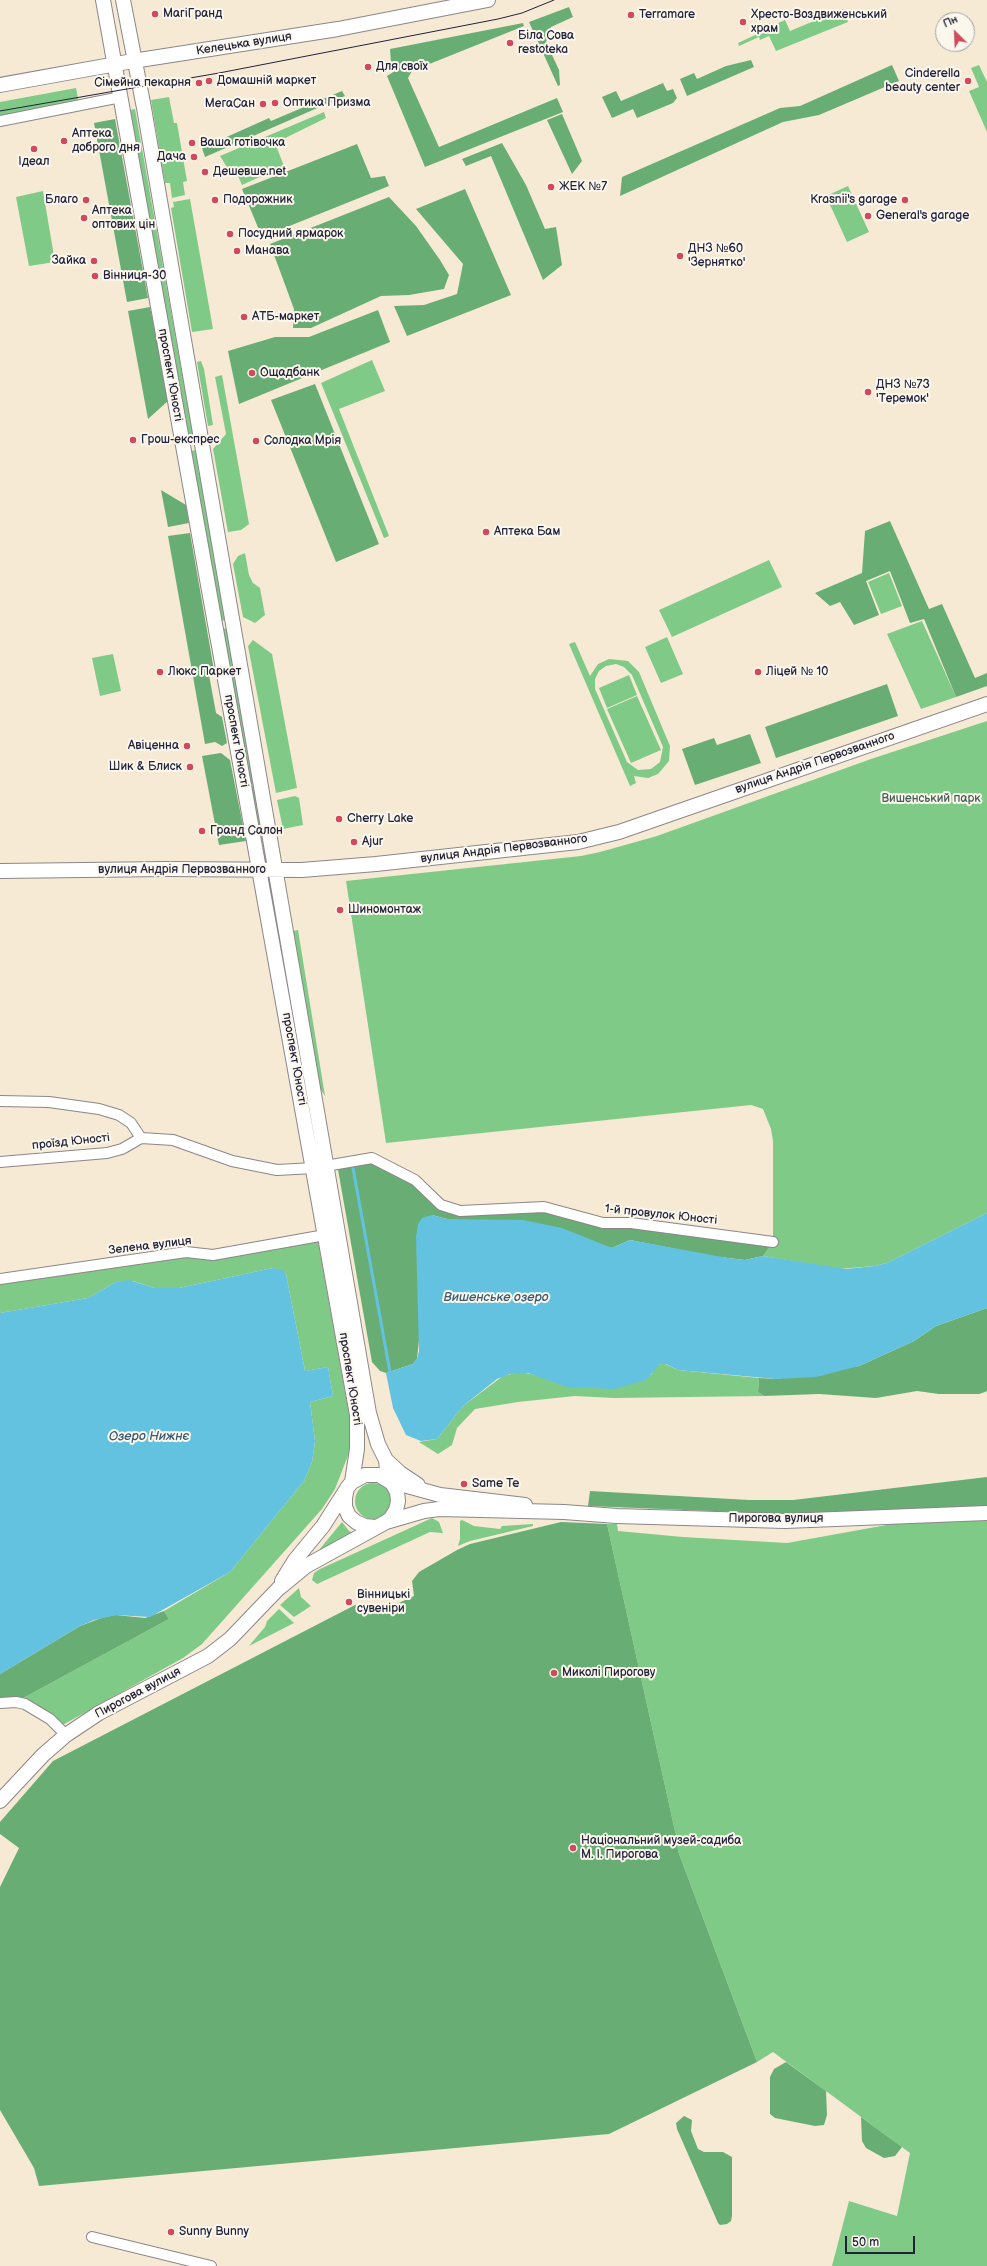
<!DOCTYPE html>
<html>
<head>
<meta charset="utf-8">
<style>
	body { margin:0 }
	#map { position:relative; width:987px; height:2266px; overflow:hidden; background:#f6ead5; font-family:"Balsamiq Sans",sans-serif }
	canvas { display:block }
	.north { position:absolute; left:935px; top:12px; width:40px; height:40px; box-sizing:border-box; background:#fbf7ec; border:1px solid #a4a2a5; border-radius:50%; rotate:336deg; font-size:11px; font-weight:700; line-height:16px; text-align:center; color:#22223b }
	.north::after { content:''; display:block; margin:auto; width:14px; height:18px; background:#d1495b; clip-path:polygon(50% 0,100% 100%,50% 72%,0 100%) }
	.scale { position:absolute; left:845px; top:2236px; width:70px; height:18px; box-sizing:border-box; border:2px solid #22223b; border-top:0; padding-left:5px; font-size:12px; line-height:14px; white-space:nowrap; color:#22223b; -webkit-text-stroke:3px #fbf7ec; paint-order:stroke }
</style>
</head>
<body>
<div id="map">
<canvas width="987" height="2266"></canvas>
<div class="north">Пн</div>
<div class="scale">50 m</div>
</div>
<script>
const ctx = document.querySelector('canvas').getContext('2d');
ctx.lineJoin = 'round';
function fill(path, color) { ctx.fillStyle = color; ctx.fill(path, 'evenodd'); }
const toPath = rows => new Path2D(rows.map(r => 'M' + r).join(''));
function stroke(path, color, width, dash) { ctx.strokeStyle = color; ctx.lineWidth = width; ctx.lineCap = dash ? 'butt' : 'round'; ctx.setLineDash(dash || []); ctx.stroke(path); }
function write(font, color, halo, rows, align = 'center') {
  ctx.font = font + ' "Balsamiq Sans",sans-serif'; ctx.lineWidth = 4; ctx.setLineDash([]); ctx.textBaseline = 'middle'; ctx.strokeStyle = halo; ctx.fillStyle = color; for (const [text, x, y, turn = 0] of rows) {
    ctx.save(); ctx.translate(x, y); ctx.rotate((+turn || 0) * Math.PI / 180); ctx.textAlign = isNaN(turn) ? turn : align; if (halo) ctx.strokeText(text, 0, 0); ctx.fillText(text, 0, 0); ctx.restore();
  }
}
const green = toPath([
	[843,9,848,22,776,51,769,36,760,40,759,37,739,46,738,43,766,30,765,26,770,23,772,26,785,20,790,31],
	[979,65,987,82,987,132,969,91,979,87,971,68],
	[76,88,79,103,0,117,0,102],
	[169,97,174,123,177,123,187,181,183,182,185,195,172,198,170,183,165,183,151,100],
	[135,109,194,441,189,442,130,110],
	[324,112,326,118,275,143,284,166,242,185,238,176,230,172,220,156],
	[848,186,869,232,847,242,826,196],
	[43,191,55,262,29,266,16,197],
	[190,199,213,329,192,332,171,208,174,207,173,202],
	[372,360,385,391,339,409,389,536,384,538,321,383],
	[201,361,204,369,213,425,208,426,197,362],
	[222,375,249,524,241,530,228,532,213,449,226,434,215,377],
	[196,450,226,620,221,621,191,451],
	[245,553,249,575,253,583,260,588,265,615,255,623,243,617,233,564,238,556],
	[769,560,782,587,672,637,659,610],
	[889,573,902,606,881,614,868,582],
	[922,621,956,697,921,709,887,634],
	[227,628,264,833,259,834,222,629],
	[667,637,683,674,661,683,645,647],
	[253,640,272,654,297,788,276,793,248,646],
	[575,642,590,676,598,664,609,659,628,661,639,672,670,746,669,761,658,774,648,778,634,776,636,783,630,786,569,644],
	[616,664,624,667,632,675,663,747,660,762,651,769,638,770,627,762,595,689,595,679,599,671,606,666],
	[113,654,121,691,100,696,92,658],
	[629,675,637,695,607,708,599,688],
	[637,696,661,750,631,763,607,709],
	[987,721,987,1213,887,1263,875,1266,839,1269,763,1256,773,1242,773,1141,771,1129,763,1109,751,1105,386,1143,346,881,581,856,600,852,657,836,871,759],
	[295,796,299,798,303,825,283,829,277,800],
	[298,930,325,1096,311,1075,287,932],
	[317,1236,351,1425,349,1453,335,1489,322,1509,202,1644,183,1658,59,1727,16,1702,169,1619,164,1611,230,1572,304,1481,312,1462,315,1441,310,1402,333,1396,328,1367,305,1371,286,1274,273,1268,179,1288,155,1288,133,1281,116,1282,88,1298,0,1313,0,1279,186,1252,206,1255],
	[663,1363,678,1370,759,1378,758,1392,764,1396,614,1398,575,1396,518,1402,475,1409,457,1428,452,1445,438,1454,419,1442,437,1439,463,1406,503,1376,520,1372,536,1375,651,1375,656,1366],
	'355 1501a18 18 0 1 1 36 0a18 18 0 1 1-36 0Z',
	[987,1513,987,2266,832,2266,849,2201,897,2216,910,2153,773,2052,757,2062,678,1851,677,1840,607,1524,617,1524,618,1531,683,1537,787,1543,942,1515],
	[432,1518,439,1522,443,1533,430,1532,317,1584,312,1580,314,1573,320,1569],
	[462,1520,474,1526,500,1529,502,1526,533,1524,533,1526,470,1541,458,1546,460,1539,460,1521],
	[342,1522,349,1531,354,1533,319,1550],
	[299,1588,301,1597,311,1606,294,1617,280,1605],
	[279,1609,294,1623,249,1646,265,1627,267,1621]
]);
const forest = toPath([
	[569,7,573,17,551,27,546,42,559,70,560,85,558,86,529,22],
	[523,23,524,26,412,71,408,78,439,147,557,98,563,112,425,167,387,76,395,71,391,63,390,49],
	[751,60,754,67,687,96,680,79,694,73,697,79,726,66],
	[892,65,899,81,819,115,783,122,620,196,622,177,780,108,800,106],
	[663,83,667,91,673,89,677,98,673,103,637,118,633,109,612,118,602,97,616,91,621,101],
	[342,91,345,96,205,157,202,148,269,118,271,121],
	[562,114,582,161,572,174,547,120],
	[115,119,148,298,127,302,94,123],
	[502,143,526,185,545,229,556,227,562,265,543,280,491,156,466,166,462,159],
	[357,144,371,178,385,176,389,186,262,237,242,189],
	[465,189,511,295,407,336,394,306,424,305,457,294,463,264,416,209],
	[389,197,416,226,440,260,449,275,444,289,409,295,381,296,311,328,293,328,294,309,270,244],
	[150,307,169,400,148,419,128,311],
	[378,310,390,342,239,404,228,351,275,337,309,337],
	[315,384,379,544,336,562,271,400],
	[161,490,186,505,189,523,168,527],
	[890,521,929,609,942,604,975,678,987,673,987,686,956,697,924,619,910,623,890,571,866,581,879,615,854,625,840,602,830,606,815,593,862,573,865,531],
	[190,533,214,670,209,675,216,713,222,717,227,743,222,746,215,742,205,744,168,536],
	[887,684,898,716,776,758,765,727],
	[750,734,761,763,695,785,682,749,714,738,717,745],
	[221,753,230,760,246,841,219,845,202,756],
	[377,1159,448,1208,533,1207,587,1218,773,1242,763,1256,745,1260,711,1256,630,1240,612,1248,470,1221,447,1219,432,1215,417,1359,413,1364,386,1373,380,1371,372,1362,337,1164],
	[987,1308,987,1391,985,1392,979,1394,939,1394,917,1391,876,1398,819,1394,764,1396,758,1392,759,1378,776,1379,859,1366,914,1341,936,1326],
	[987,1477,987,1506,785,1514,588,1506,590,1491,749,1500,793,1500],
	[561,1522,607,1524,677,1840,678,1851,757,2062,609,2134,39,2186,34,2168,0,2110,0,1887,19,1848,0,1834,0,1822,53,1761,355,1605,375,1614,414,1596,412,1581,419,1572,457,1550,470,1544],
	[164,1611,169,1619,16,1702,0,1703,0,1674,80,1626,104,1617,116,1615,145,1618],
	[786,2062,826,2091,827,2115,824,2125,815,2126,775,2118,770,2114,770,2077,774,2069],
	[684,2116,692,2120,691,2131,698,2149,704,2152,723,2152,732,2157,732,2216,731,2221,727,2224,720,2225,718,2223,677,2129,676,2123],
	[861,2117,902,2147,895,2156,884,2158,866,2148,862,2141]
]);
const water = toPath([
	[987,1213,987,1308,936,1326,914,1341,859,1366,816,1377,776,1379,678,1370,666,1364,660,1364,646,1380,614,1389,567,1387,528,1373,510,1374,497,1379,463,1406,437,1439,421,1441,406,1435,393,1408,386,1373,413,1364,417,1359,419,1351,416,1237,418,1224,422,1218,432,1215,447,1219,523,1220,562,1228,612,1248,630,1240,728,1258,745,1260,763,1256,846,1269,875,1266,887,1263],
	[273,1268,282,1270,286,1274,305,1371,328,1367,333,1396,310,1402,315,1441,312,1462,304,1481,230,1572,150,1617,116,1615,94,1620,80,1626,0,1674,0,1313,88,1298,116,1282,129,1280,155,1288,179,1288]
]);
const stream = toPath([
	[353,1168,390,1372]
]);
const street = toPath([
	[0,121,121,97],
	[0,1101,49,1102,99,1109,119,1115,131,1123,141,1138,173,1140,232,1161,277,1170,314,1168,372,1158,415,1180,441,1205,460,1211,544,1207,603,1223,631,1223,773,1242],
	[0,1162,107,1153,122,1149,141,1138],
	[0,1279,186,1252,213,1255,325,1235],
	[0,1703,16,1702,25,1704,50,1719,66,1735],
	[92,2237,211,2266]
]);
const secondary = toPath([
	[103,0,357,1415,357,1449,352,1482],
	[123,0,144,108,369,1413,378,1444,386,1460,388,1480],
	[0,85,133,61,338,29,488,0],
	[0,871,167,869,302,870,376,864,578,842,619,832,987,704],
	[386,1460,400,1473,418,1485],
	[389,1481,440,1495,525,1505],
	[386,1522,424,1511,439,1509,564,1512,617,1516,785,1521,987,1513],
	[282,1581,295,1560,323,1526,346,1490],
	[0,1801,43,1755,66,1735,99,1713,208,1656,230,1639,278,1589,306,1566,386,1522,391,1518,396,1510,398,1501,397,1492,392,1483,379,1475,365,1475,352,1482,347,1488,345,1498,345,1507,349,1516,356,1522,365,1526,375,1527]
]);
const tram = toPath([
	[0,111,219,73,498,19,522,13,554,0]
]);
const markers = [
	[155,14,4,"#d1495b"],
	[631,15,4,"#d1495b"],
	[743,22,4,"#d1495b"],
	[510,43,4,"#d1495b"],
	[368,67,4,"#d1495b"],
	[209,81,4,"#d1495b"],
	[968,81,4,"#d1495b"],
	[199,83,4,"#d1495b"],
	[275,103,4,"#d1495b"],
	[263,104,4,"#d1495b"],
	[64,141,4,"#d1495b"],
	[192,143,4,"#d1495b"],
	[34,149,4,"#d1495b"],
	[194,157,4,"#d1495b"],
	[205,172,4,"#d1495b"],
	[551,187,4,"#d1495b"],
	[86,200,4,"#d1495b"],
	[215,200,4,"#d1495b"],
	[905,200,4,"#d1495b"],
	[868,216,4,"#d1495b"],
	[84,218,4,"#d1495b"],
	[230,234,4,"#d1495b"],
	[237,251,4,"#d1495b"],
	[680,256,4,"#d1495b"],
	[94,261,4,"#d1495b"],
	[95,276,4,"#d1495b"],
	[244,317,4,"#d1495b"],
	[252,373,4,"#d1495b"],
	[868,392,4,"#d1495b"],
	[133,440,4,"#d1495b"],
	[256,441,4,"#d1495b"],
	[486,532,4,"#d1495b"],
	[160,672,4,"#d1495b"],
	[758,672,4,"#d1495b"],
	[187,746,4,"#d1495b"],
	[190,767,4,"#d1495b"],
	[339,819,4,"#d1495b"],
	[202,831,4,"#d1495b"],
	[354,842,4,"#d1495b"],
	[340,910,4,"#d1495b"],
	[464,1484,4,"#d1495b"],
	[349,1602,4,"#d1495b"],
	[554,1673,4,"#d1495b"],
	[573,1848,4,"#d1495b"],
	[171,2232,4,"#d1495b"]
];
const poiNames = [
	["МагіГранд",163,14],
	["Terramare",639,15],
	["Хресто-Воздвиженський",751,15],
	["храм",751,29],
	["Біла Сова",518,36],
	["restoteka",518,50],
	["Для своїх",376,67],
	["Cinderella",960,74,"right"],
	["beauty center",960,88,"right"],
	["Домашній маркет",217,81],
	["Сімейна пекарня",191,83,"right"],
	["Оптика Призма",283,103],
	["МегаСан",255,104,"right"],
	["Аптека",72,134],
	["доброго дня",72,148],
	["Ваша готівочка",200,143],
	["Дача",186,157,"right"],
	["Ідеал",34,162,"center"],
	["Дешевше.net",213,172],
	["ЖЕК №7",559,187],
	["Благо",78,200,"right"],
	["Подорожник",223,200],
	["Krasnii's garage",897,200,"right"],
	["Аптека",92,211],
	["оптових цін",92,225],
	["General's garage",876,216],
	["Посудний ярмарок",238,234],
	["ДНЗ №60",688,249],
	["'Зернятко'",688,263],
	["Манава",245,251],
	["Зайка",86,261,"right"],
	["Вінниця-30",103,276],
	["АТБ-маркет",252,317],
	["Ощадбанк",260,373],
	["ДНЗ №73",876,385],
	["'Теремок'",876,399],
	["Грош-експрес",141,440],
	["Солодка Мрія",264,441],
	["Аптека Бам",494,532],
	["Люкс Паркет",168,672],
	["Ліцей № 10",766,672],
	["Авіценна",179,746,"right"],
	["Шик & Блиск",182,767,"right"],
	["Cherry Lake",347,819],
	["Гранд Салон",210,831],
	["Ajur",362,842],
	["Шиномонтаж",348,910],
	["Same Te",472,1484],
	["Вінницькі",357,1595],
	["сувеніри",357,1609],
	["Миколі Пирогову",562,1673],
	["Національний музей-садиба",581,1841],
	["М. І. Пирогова",581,1855],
	["Sunny Bunny",179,2232]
];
const streetNames = [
	["Келецька вулиця",244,44,-9],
	["проспект Юності",170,375,80],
	["проспект Юності",236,741,80],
	["вулиця Андрія Первозванного",815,763,-19],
	["вулиця Андрія Первозванного",504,849,-7],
	["вулиця Андрія Первозванного",182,870],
	["проспект Юності",294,1059,80],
	["проїзд Юності",71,1142,-6],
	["1-й провулок Юності",661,1215,6],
	["Зелена вулиця",150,1246,-7],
	["проспект Юності",350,1379,81],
	["Пирогова вулиця",776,1519],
	["Пирогова вулиця",138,1693,-28]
];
const parkNames = [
	["Вишенський парк",931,799]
];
const waterNames = [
	["Вишенське озеро",496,1298],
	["Озеро Нижнє",149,1437]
];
fill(green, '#80ca87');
fill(forest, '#68ae74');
fill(water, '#62c2e0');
stroke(stream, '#62c2e0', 3);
stroke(street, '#8c8688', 12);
stroke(secondary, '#8c8688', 16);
stroke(street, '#fff', 10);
stroke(secondary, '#fff', 14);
stroke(tram, '#22223b', 1);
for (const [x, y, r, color] of markers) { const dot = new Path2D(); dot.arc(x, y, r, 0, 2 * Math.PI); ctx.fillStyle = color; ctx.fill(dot); stroke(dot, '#fbf7ec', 1.5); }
write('12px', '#22223b', '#fbf7ec', poiNames, 'left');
write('12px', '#22223b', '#fbf7ec', streetNames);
write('12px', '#435d56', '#fbf7ec', parkNames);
write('italic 13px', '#385a75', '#fbf7ec', waterNames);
</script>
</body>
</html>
